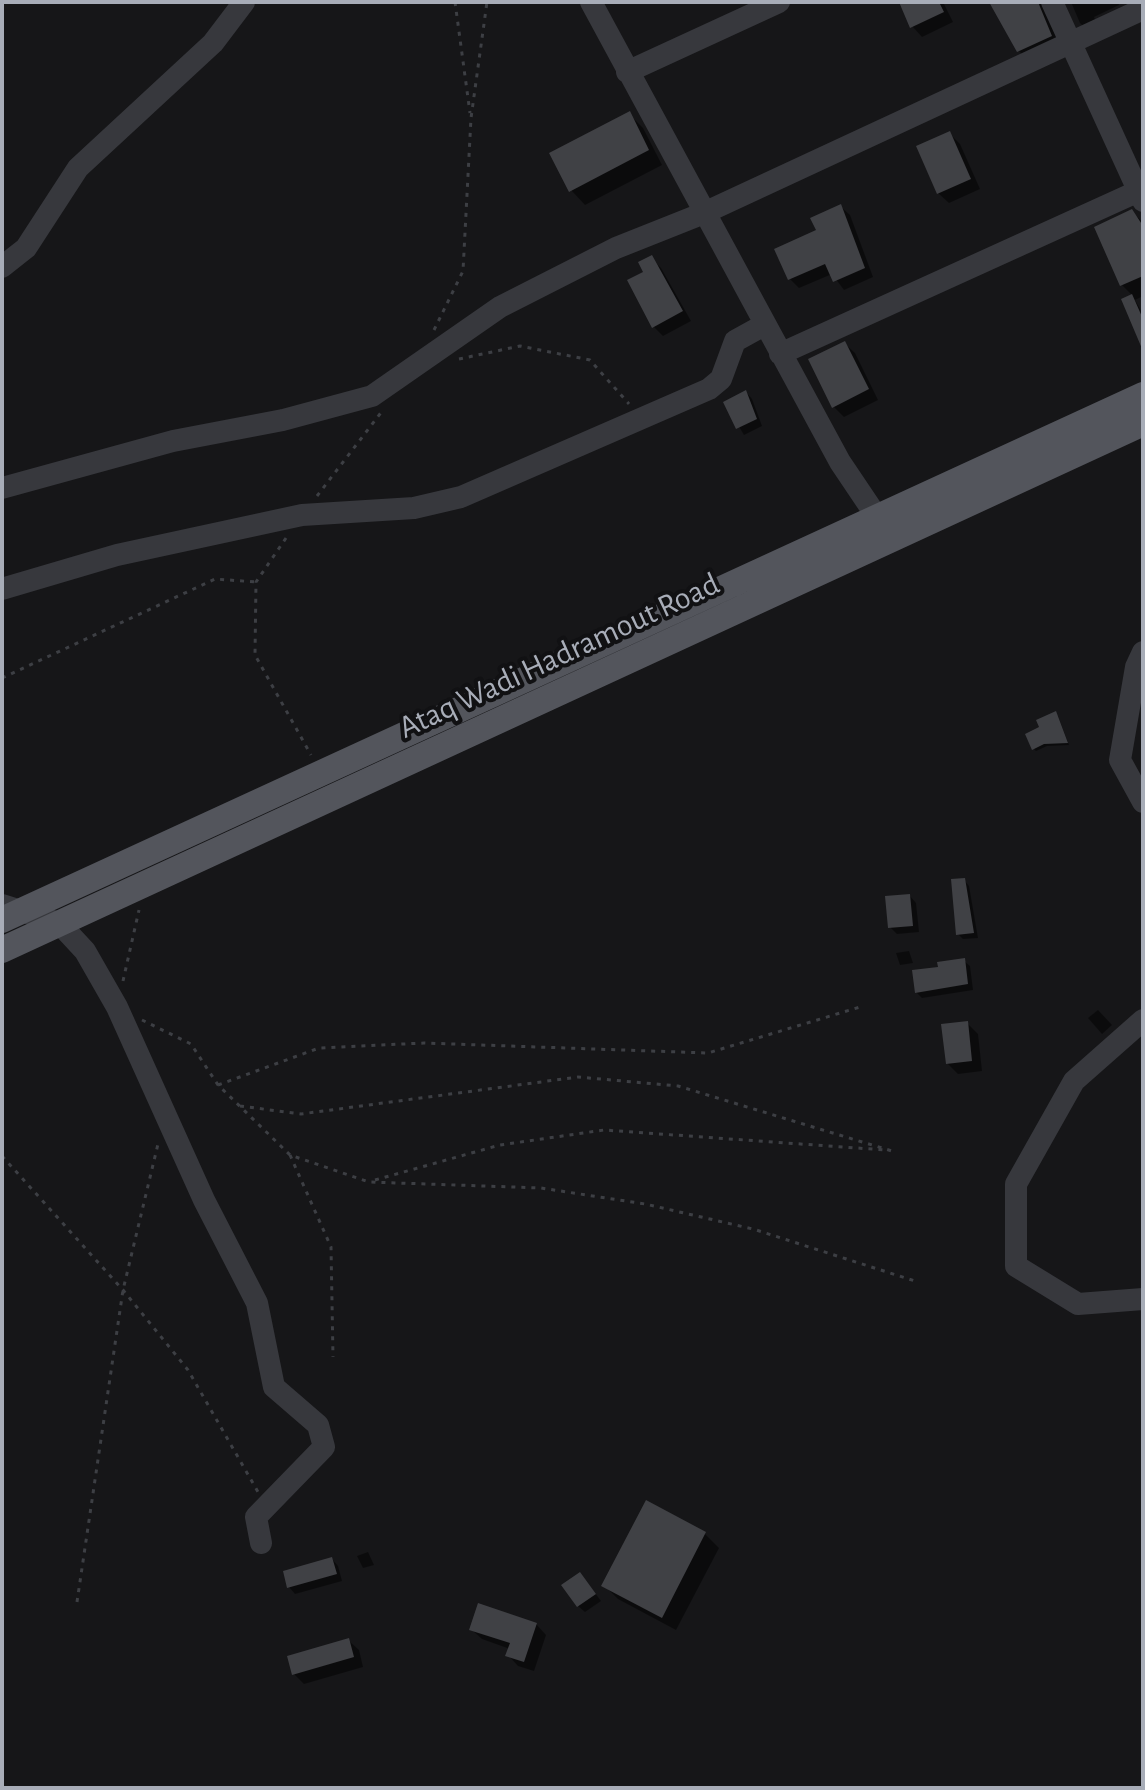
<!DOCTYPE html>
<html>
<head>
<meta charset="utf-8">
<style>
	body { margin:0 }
	#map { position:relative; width:1145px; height:1790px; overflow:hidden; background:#161618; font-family:"Alegreya Sans",sans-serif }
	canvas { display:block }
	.frame { position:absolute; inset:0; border:4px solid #a8adb8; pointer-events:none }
</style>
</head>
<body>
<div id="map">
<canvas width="1145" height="1790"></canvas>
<div class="frame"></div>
</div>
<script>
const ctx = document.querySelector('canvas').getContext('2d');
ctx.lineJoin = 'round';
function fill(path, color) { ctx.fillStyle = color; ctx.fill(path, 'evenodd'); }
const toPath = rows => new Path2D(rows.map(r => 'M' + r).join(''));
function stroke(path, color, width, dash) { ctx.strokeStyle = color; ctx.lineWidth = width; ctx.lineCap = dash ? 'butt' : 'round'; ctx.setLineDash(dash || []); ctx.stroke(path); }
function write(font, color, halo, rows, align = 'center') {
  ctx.font = font + ' "Alegreya Sans",sans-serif'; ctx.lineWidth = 8; ctx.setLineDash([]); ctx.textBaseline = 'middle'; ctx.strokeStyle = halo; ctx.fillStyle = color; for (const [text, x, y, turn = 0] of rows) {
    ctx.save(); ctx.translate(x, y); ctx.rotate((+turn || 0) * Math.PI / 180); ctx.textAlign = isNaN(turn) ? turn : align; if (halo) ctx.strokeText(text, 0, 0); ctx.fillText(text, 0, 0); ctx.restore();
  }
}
const shadow = toPath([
	[901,2,943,2,953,22,922,37,912,26],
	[992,2,1041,2,1061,46,1029,61,1019,51],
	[1071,2,1118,2,1119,5,1094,17,1099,28,1089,32,1080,23],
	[629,114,643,128,662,165,585,205,571,190],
	[950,134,960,144,980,189,949,203,938,193],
	[840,206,850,215,873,277,844,290,832,274,799,288,790,279,818,231],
	[1132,212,1143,222,1143,296,1135,300,1143,314,1143,346,1123,300,1133,296,1122,285],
	[651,258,661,268,691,321,663,336,653,326,646,273],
	[844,343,855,353,878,400,844,417,834,407],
	[746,392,752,399,762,426,744,435,725,403],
	[1058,716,1069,745,1047,746,1036,751,1034,749,1041,728],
	[964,880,969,886,978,938,963,939,958,934],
	[910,896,916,903,919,932,897,934,890,927],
	[909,951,913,963,900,965,896,953],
	[964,961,970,966,973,990,922,998,916,992,940,969],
	[1098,1010,1112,1025,1102,1034,1088,1018],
	[967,1023,978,1034,982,1071,958,1074,947,1063],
	[647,1503,705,1534,719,1548,676,1630,618,1599,604,1585],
	[368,1552,374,1565,363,1568,357,1556],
	[332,1559,338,1566,342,1581,295,1594,289,1587],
	[586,1581,601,1601,585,1612,578,1606],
	[536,1624,546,1635,534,1671,518,1666,508,1655,510,1649,482,1639,471,1629],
	[348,1640,359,1650,363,1667,304,1684,294,1674]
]);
const building = toPath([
	[899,2,939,2,944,12,910,28],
	[989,2,1038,2,1052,36,1017,52],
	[630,111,649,150,569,192,549,153],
	[950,131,971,179,937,194,916,146],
	[841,204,865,268,833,282,825,264,788,280,774,249,816,230,810,218],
	[1132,209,1143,226,1143,276,1120,286,1094,227],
	[652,255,683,311,652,328,627,280,643,272,638,262],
	[1132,294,1143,319,1143,351,1121,299],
	[845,341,869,389,832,408,808,359],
	[746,390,757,419,736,429,723,402],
	[1056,711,1068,743,1044,744,1032,750,1025,734,1039,727,1036,720],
	[965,878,974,933,956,935,951,879],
	[910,894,913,926,888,928,885,896],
	[965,958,968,984,915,993,912,970,938,967,937,962],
	[968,1021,972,1061,946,1064,941,1024],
	[646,1500,706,1532,662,1618,601,1586],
	[332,1557,337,1574,287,1588,283,1571],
	[580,1572,596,1594,577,1607,561,1585],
	[478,1603,537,1623,524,1662,505,1656,510,1643,469,1630],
	[349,1638,354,1657,292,1675,287,1656]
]);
const path = toPath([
	[455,2,470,113],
	[434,330,463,271,471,118,487,2],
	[459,359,520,346,590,360,629,404],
	[317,496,383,410],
	[286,538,256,582,255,655,311,755],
	[2,678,215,579,256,582],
	[123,981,139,910],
	[142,1020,191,1044,218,1085,290,1155,369,1182,541,1188,645,1204,753,1229,915,1281],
	[218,1085,319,1048,424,1043,708,1053,860,1007],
	[240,1106,301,1114,578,1077,678,1086,892,1151],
	[290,1155,331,1247,333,1357],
	[2,1156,123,1290,188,1370,258,1492],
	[375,1180,500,1145,604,1130,885,1150],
	[77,1602,123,1290,158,1144]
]);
const minor = toPath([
	[591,2,840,462,877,517],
	[1052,2,1143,201],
	[627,72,779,2],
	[2,267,26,248,78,168,213,43,244,2],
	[780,354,1143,189],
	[2,488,173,441,283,420,372,396,500,307,616,248,704,213,1143,9],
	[2,589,117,555,302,515,414,508,461,497,709,389,721,379,735,341,764,325],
	[1143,652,1136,667,1120,760,1143,802],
	[2,905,59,923,85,951,117,1007,204,1200,257,1303,274,1387,318,1425,324,1447,256,1517,261,1543],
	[1143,1020,1074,1081,1016,1184,1016,1266,1078,1304,1143,1299]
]);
const major = toPath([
	[2,920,1143,395],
	[2,950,1143,423]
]);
const streetNames = [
	["Ataq Wadi Hadramout Road",559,656,-25]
];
fill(shadow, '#0007');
fill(building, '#404145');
stroke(path, '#3d3f44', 3, [4, 6]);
stroke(minor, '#37383d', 22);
stroke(major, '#53555c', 26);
write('32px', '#a8adb8', '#111113', streetNames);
</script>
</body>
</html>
